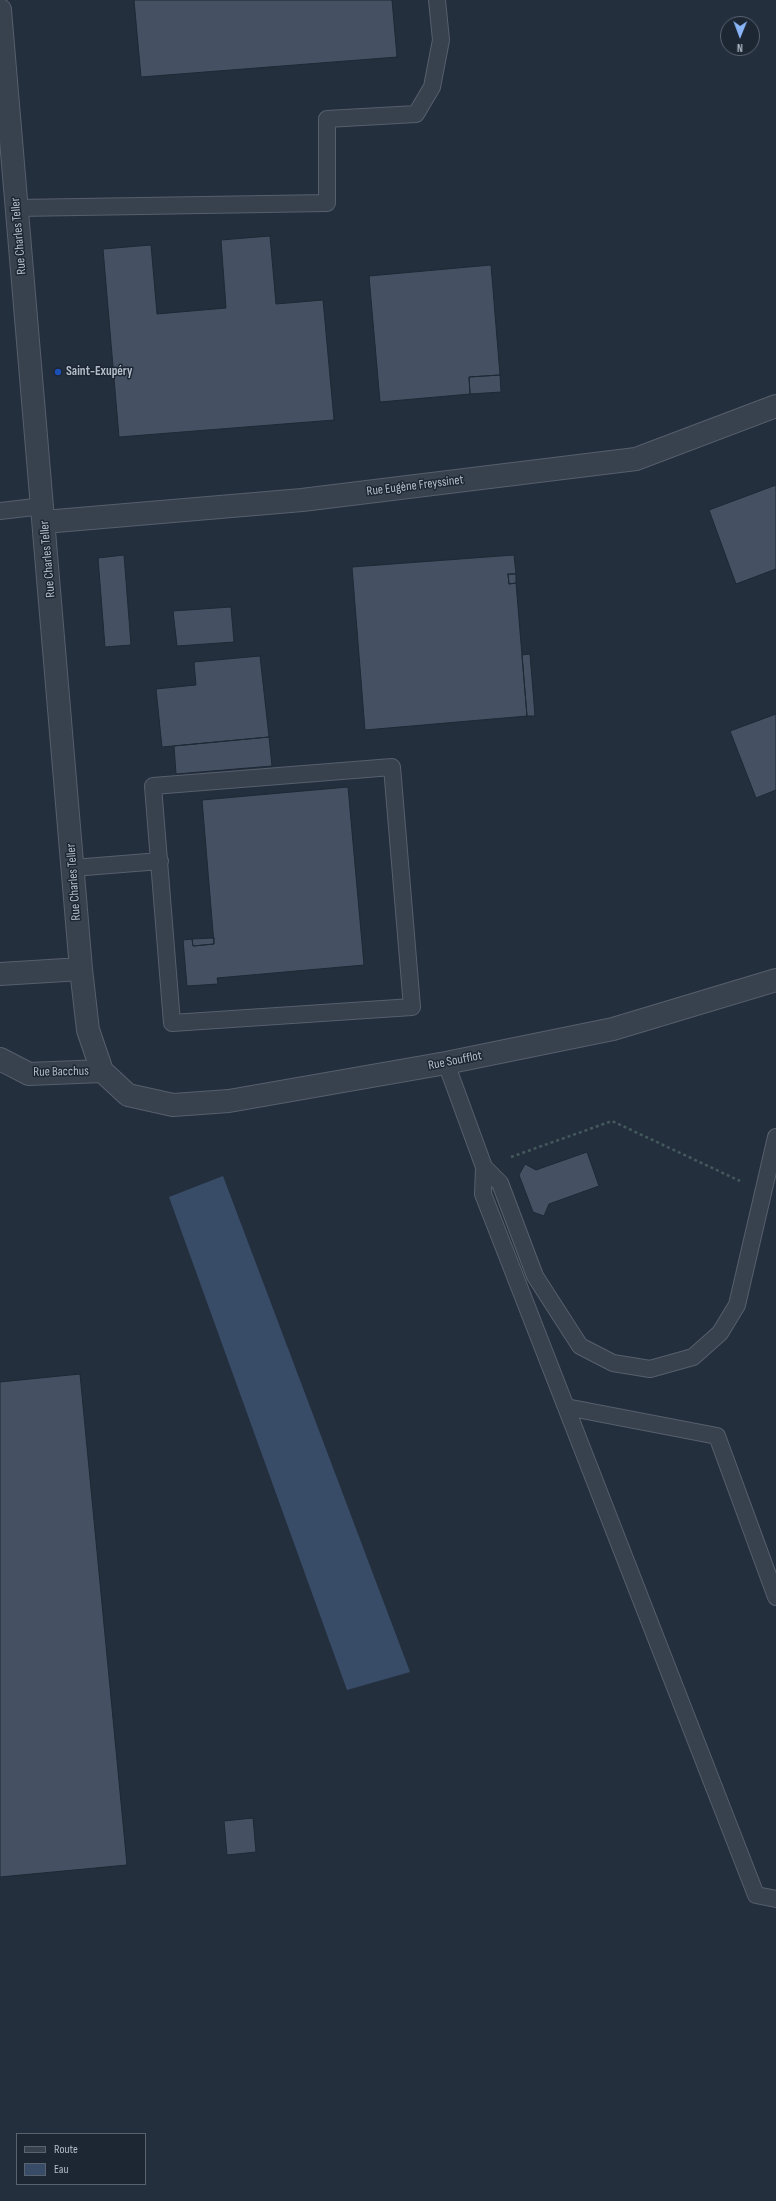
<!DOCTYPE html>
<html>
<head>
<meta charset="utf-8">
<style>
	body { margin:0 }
	#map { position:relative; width:776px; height:2201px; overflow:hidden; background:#242f3e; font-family:"Sofia Sans Condensed",sans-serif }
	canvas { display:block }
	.legend { position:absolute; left:16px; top:2133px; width:130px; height:52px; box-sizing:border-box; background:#1d2633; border:1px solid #59626f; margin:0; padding:5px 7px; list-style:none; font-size:12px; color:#b4bcc9 }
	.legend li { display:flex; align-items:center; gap:8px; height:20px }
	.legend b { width:20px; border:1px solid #59626f }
	.north { position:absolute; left:720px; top:16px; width:40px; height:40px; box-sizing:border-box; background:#1d2633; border:1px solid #59626f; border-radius:50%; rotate:181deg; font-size:11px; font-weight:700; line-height:16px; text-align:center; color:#b4bcc9 }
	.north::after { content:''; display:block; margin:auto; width:14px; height:18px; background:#8ab4f8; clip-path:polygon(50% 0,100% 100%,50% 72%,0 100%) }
</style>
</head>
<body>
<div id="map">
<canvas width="776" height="2201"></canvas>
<ul class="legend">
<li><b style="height:5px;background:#38414e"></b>Route</li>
<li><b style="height:11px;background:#394c67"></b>Eau</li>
</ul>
<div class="north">N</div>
</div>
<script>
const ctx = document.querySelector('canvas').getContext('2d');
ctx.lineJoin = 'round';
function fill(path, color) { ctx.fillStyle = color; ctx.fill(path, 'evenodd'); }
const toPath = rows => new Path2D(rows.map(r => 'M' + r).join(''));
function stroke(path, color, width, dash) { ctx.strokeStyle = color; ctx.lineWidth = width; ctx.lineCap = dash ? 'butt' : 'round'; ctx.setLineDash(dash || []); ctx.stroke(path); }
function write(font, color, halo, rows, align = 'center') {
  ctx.font = font + ' "Sofia Sans Condensed",sans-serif'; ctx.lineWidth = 3; ctx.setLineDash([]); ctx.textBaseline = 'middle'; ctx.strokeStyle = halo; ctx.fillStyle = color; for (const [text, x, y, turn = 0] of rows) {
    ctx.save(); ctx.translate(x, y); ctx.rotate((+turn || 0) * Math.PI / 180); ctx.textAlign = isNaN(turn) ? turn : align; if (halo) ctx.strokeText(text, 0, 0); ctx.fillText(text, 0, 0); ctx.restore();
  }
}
const water = toPath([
	[223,1176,410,1672,347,1690,169,1197]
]);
const building = toPath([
	[134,0,392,0,397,57,141,77,134,0],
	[270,236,276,304,323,300,334,420,119,437,103,249,151,245,157,314,226,308,221,240,270,236],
	[491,265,500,375,469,377,470,394,380,402,369,276,491,265],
	[500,375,501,392,470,394,469,377,500,375],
	[776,485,776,569,736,584,709,510,776,485],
	[124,555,131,645,105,647,98,558,124,555],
	[514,555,516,574,508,574,509,584,516,583,527,716,365,730,352,567,514,555],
	[508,574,516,574,516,583,509,584,508,574],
	[231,607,234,642,177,646,173,611,231,607],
	[530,654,535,716,527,716,522,655,530,654],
	[260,656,269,737,162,747,156,689,196,685,194,662,260,656],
	[776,714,776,790,756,798,730,731,776,714],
	[269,737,272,766,176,774,174,746,269,737],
	[348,787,364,965,217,978,218,984,187,986,183,940,192,939,193,946,214,944,202,800,348,787],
	[214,938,214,944,193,946,192,939,214,938],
	[587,1152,599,1186,549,1204,544,1216,533,1212,519,1175,525,1164,536,1170,587,1152],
	[80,1374,127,1865,0,1877,0,1382,80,1374],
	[253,1818,256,1852,227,1855,224,1821,253,1818]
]);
const path = toPath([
	[511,1157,612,1121,740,1181]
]);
const lane = toPath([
	[17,208,327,203,327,119,416,114,432,87,441,40,437,0],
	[0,511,43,506],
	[392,767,412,1007,172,1023,153,786,392,767],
	[73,868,160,861],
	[446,1063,484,1167,483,1194,756,1895,776,1899],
	[484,1167,500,1183,535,1276,580,1346,613,1363,650,1369,693,1357,720,1333,737,1305,776,1137],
	[566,1407,717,1436,776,1597]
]);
const street = toPath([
	[0,10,81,969,88,1030,102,1071,128,1095,173,1105,229,1101,446,1063,613,1029,776,980],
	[44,522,302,500,636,459,776,406],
	[0,974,81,969],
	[0,1059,29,1074,102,1071]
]);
const markers = [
	[58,372,4,"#1a4fb4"]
];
const streetNames = [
	["Rue Charles Teller",19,236,-95],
	["Rue Eugène Freyssinet",415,486,-7],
	["Rue Charles Teller",48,559,-95],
	["Rue Charles Teller",74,882,-94],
	["Rue Soufflot",455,1061,-11],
	["Rue Bacchus",61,1072,-1]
];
const poiNames = [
	["Saint-Exupéry",66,372]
];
fill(water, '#394c67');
fill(building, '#455162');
stroke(building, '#1f2835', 1);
stroke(lane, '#565f6c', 18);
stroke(street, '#565f6c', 24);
stroke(path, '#44595c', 2.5, [3, 3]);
stroke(lane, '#38414e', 16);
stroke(street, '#38414e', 22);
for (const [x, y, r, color] of markers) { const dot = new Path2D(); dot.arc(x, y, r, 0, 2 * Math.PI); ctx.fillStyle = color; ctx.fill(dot); stroke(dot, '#1d2633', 1.5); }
write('13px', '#b4bcc9', '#1d2633', streetNames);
write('bold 13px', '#b4bcc9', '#1d2633', poiNames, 'left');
</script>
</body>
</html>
